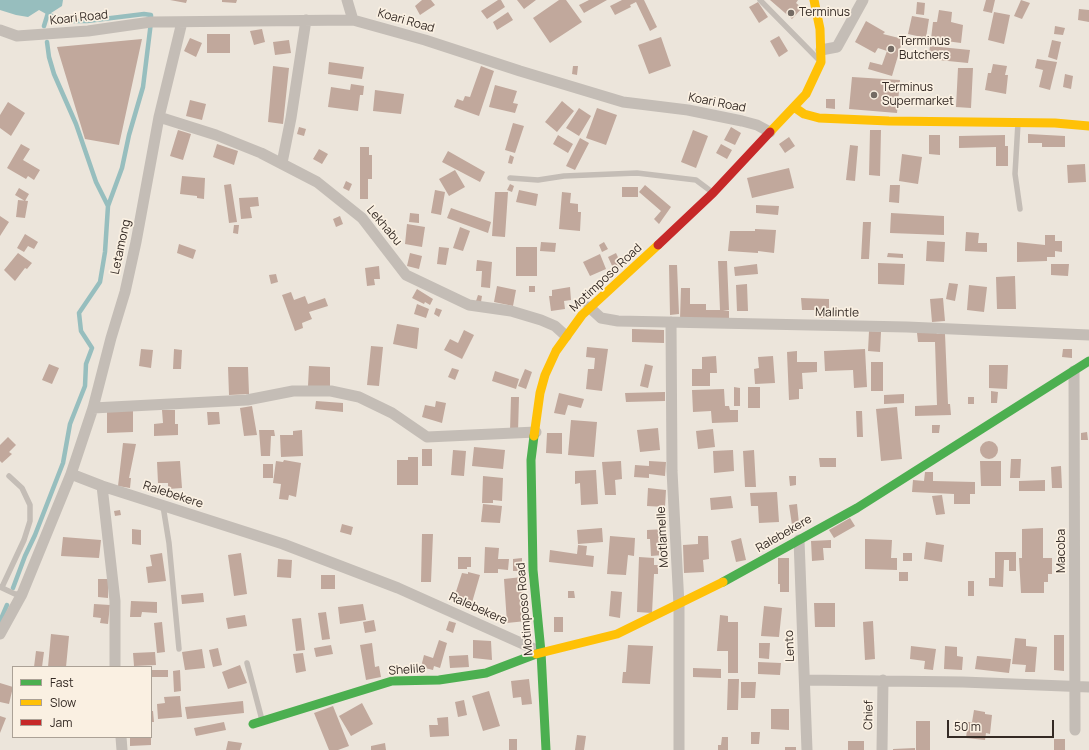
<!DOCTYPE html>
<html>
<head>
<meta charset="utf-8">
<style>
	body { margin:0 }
	#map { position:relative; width:1089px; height:750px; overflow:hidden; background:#ece5db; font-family:Manrope,sans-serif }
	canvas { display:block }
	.legend { position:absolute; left:12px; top:666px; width:140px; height:72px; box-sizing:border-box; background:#faf0e2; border:1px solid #aba196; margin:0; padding:5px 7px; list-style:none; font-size:12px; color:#342a24 }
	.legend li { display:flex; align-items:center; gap:8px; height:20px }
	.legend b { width:20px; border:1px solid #aba196 }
	.scale { position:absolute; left:947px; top:720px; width:107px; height:18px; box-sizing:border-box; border:2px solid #342a24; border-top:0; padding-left:5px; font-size:12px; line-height:14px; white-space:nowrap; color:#342a24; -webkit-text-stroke:3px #faf0e2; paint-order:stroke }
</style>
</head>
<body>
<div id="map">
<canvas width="1089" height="750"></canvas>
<ul class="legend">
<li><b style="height:5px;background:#4caf50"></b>Fast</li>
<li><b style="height:5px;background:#ffc107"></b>Slow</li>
<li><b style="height:5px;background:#c62828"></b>Jam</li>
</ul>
<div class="scale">50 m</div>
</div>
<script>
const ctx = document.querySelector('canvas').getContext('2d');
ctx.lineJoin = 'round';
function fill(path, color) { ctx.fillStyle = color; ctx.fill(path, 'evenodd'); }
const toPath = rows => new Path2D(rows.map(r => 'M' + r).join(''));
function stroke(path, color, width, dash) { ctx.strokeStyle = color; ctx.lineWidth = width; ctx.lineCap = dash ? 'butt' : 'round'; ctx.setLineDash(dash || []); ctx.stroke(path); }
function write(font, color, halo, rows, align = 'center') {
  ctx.font = font + ' Manrope,sans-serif'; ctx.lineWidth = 3.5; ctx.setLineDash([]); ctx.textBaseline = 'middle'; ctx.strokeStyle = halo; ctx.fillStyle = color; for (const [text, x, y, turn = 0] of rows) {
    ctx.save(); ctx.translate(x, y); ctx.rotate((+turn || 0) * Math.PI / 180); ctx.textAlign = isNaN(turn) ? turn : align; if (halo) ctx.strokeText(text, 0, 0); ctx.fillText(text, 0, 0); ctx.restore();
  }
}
const water = toPath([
	[0,0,63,0,62,6,48,15,39,10,28,17,16,15,0,10]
]);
const stream = toPath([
	[44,26,48,13],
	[47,42,49,57,54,74,76,124,96,182,108,206],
	[13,588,25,556,35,535,63,463,70,424,85,386,86,364,92,348,81,331,79,313,100,282,105,252,108,206,122,168,129,135,143,87,151,22,151,15,144,14,87,21,70,21,48,15],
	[0,621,7,605]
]);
const building = toPath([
	[170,0,187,0,186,3],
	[222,0,237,0,236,3,222,2],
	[422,0,431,0,435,5,420,15,415,6],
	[498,0,501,0,505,7,487,19,481,11],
	[517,0,536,0,524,9],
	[559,0,566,0,582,22,550,43,533,18],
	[589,0,607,0,584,13,579,5],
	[622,0,644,0,657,27,650,31,636,2,630,5,631,7,615,15,610,6],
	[770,0,798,0,796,3,802,8,792,19],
	[986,0,995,0,992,13,983,11],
	[1021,0,1030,3,1022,19,1014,16],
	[758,2,768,17,759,23,749,7],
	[917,2,925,3,924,15,916,14],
	[1079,9,1089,10,1089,22,1078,20],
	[939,10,952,12,951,22,963,25,961,43,931,39,933,22,937,22],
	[508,12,513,20,497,30,493,22],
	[994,12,1010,15,1004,44,988,40],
	[912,16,929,19,926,38,908,34],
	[866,21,885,32,883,34,903,39,892,76,868,69,870,62,882,65,887,51,878,48,875,53,855,42],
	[1055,26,1065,28,1063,35,1054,34],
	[262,29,265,42,254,45,250,31],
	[207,34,230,34,230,53,207,53],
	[779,36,788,51,779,57,770,41],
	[661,37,671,66,649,74,638,45],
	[190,38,202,43,196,57,184,51],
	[142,39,119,145,85,139,57,47],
	[289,40,291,53,275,55,273,42],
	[1052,40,1061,42,1057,60,1048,57],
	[930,46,970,50,968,63,928,59],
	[1037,59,1057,62,1050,90,1039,87,1043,70,1035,68],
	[329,62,364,67,362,79,328,74],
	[993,64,1007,66,1005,75,1008,75,1006,94,985,90,988,73,991,73],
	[273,66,289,68,283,124,268,122],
	[481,66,494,71,479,116,454,107,457,99,463,101,465,96,470,97],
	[573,66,578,66,577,75,572,74],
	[958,68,973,68,971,108,956,107],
	[1065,74,1073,76,1071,89,1063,87],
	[852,77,900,80,897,113,849,109],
	[351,84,364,86,363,95,360,95,358,111,328,107,331,87,350,90],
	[495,85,517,91,513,103,518,104,515,113,489,107],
	[375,90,404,94,401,114,373,111],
	[826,99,835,99,835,109,826,108],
	[190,100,206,104,202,120,186,116],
	[562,101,574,111,557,132,545,122],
	[8,102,25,113,11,136,0,128,0,115],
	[579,108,591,116,579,136,566,128],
	[597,108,617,115,606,145,586,138],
	[513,123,524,126,515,153,505,150],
	[299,127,306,129,304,136,297,134],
	[731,127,741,133,735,145,724,140],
	[178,130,191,134,183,160,170,156],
	[693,130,708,136,696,168,681,162],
	[870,130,881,130,880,176,869,175],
	[1028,134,1065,136,1065,147,1042,147,1042,143,1028,143],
	[558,135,573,144,568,153,553,144],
	[929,135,940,135,940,155,929,154],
	[1005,135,1005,146,1008,146,1008,166,996,166,996,147,959,148,959,136],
	[789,137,795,146,785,153,779,144],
	[580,138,589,143,575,170,566,166],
	[21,144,30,149,23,160,40,170,34,180,28,176,26,179,7,168],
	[217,144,238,151,234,165,213,157],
	[721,144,732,150,727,159,716,153],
	[850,145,858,146,855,181,846,180],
	[360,147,369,147,369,155,372,155,372,179,368,179,368,199,360,199],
	[319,149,328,154,322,164,313,159],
	[448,151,485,172,480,182,442,162],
	[902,154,922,157,918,184,899,181],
	[510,155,514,157,512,164,508,163],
	[1085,164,1086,182,1068,183,1067,165],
	[789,168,794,188,752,198,747,178],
	[455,170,465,187,449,196,439,179],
	[182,176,205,178,204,199,197,198,197,196,180,194],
	[346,181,352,184,349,191,343,188],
	[231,184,237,222,229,223,224,185],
	[510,184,514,186,512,192,507,190],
	[645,185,671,207,659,224,654,219,661,211,639,192],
	[890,185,900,185,899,203,889,202],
	[622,187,638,187,638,197,622,197],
	[19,188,29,194,25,201,15,195],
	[435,190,445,192,441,215,431,213],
	[519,190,538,194,536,206,516,202],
	[495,192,508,192,505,237,492,236],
	[562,192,571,193,570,203,578,204,578,212,581,212,580,231,559,229],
	[258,197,259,206,250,207,252,218,241,219,239,198],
	[18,200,28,201,25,218,16,217],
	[756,205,779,206,778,215,756,213],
	[451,208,491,222,488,233,447,218],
	[410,213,419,214,419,223,409,222],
	[891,213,944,216,944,235,890,233],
	[0,216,9,222,0,236],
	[340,216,343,224,336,227,333,219],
	[863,222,871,222,869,259,861,259],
	[407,224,425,227,422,247,405,244],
	[234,225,239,225,238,234,233,233],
	[460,227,470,231,463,251,453,248],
	[755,229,776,230,774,253,758,251,758,253,728,251,730,231,755,231],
	[966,232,979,233,978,243,987,243,987,252,965,251],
	[25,234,38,242,34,249,28,246,24,252,17,248],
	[1045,235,1055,235,1055,241,1062,241,1062,252,1055,251,1055,257,1047,257,1047,261,1017,262,1017,242,1045,245],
	[927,241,945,242,944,262,926,261],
	[541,242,556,243,555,252,540,251],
	[604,242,608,249,602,252,599,245],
	[179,244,196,250,193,259,177,253],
	[439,247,449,248,446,265,437,264],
	[516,247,537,247,537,276,516,276],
	[18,253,32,263,27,269,25,268,15,281,4,270],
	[410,253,422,256,419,269,407,266],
	[616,253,622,266,614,270,608,257],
	[888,253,903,254,903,258,887,257],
	[600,254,606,269,590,276,583,262],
	[477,260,492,262,490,288,481,287,482,271,476,271],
	[718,261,727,261,729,310,723,311,729,311,729,321,680,319,681,288,690,288,690,304,706,304,706,310,720,310],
	[878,263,905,264,904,285,878,284],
	[757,264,758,274,735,276,734,267],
	[1051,264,1069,264,1068,276,1051,275],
	[669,265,677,265,679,314,670,315],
	[379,266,380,279,374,279,375,285,367,286,365,268],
	[276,274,278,282,271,284,269,275],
	[1015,276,1016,309,997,309,996,277],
	[949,283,958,284,955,301,946,299],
	[747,284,748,311,737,311,736,285],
	[969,285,987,287,984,312,967,310],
	[497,286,516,290,513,306,494,302],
	[529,286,535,286,535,292,529,292],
	[570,287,571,300,564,301,565,309,551,311,549,296,552,296,552,290],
	[417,289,433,299,430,305,425,302,424,304,412,298],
	[291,292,294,300,305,296,308,304,325,298,328,306,309,312,312,319,302,323,303,328,295,331,282,295],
	[478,295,482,296,481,302,476,301],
	[801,298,829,299,829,318,819,318,818,310,802,310],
	[943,298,945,321,932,322,930,299],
	[417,304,429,309,426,318,414,314],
	[436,308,442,310,439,317,434,314],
	[397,324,419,328,417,349,393,344],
	[632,329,664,330,664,343,632,342],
	[464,330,474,335,462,359,444,350,450,339,458,343],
	[869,331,881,332,880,352,868,351],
	[936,332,937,334,945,334,948,404,950,404,951,415,915,416,915,406,937,405,935,342,918,342,917,333],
	[371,346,383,347,379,386,367,385],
	[587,347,608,349,602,391,586,389,588,369,594,369,595,358,586,357],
	[141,349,153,350,151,368,139,366],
	[174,349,182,350,181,369,173,369],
	[865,349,867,387,854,388,853,370,825,371,824,351],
	[1063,349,1072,349,1072,358,1062,357],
	[797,351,797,362,817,362,817,372,802,373,803,389,799,389,799,399,789,400,787,352],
	[716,356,717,373,710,373,710,386,692,386,692,369,702,369,702,357],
	[773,356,775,383,755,384,754,369,759,368,758,357],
	[871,362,883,362,883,391,871,391],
	[49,364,59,368,52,384,42,380],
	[645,364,653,366,648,388,640,386],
	[989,365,1008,365,1007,389,989,388],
	[309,366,330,367,330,387,308,386],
	[228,367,248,367,249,394,229,395],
	[452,368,459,370,455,380,448,377],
	[525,369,532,372,526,389,518,386],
	[495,371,519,379,516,389,492,381],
	[734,387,740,388,740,406,734,406],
	[748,387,760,387,760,408,748,408],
	[724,389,725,406,729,406,730,410,738,410,738,422,712,423,711,411,693,412,692,390],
	[991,391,998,392,997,403,991,403],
	[665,392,665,401,626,402,625,393],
	[559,393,584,399,581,408,568,405,565,415,554,413],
	[904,394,904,403,884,404,884,395],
	[511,397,519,397,518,432,510,431],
	[968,397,974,397,974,404,968,404],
	[316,401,343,403,343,412,315,409],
	[436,401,446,403,442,423,422,417,425,405,435,407],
	[252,406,257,435,244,436,240,408],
	[897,407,902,459,881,461,876,409],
	[107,410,133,410,133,432,107,433],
	[162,410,175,410,175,424,178,424,178,435,154,436,154,424,163,423],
	[856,411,862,411,863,437,857,437],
	[207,412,219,412,220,424,208,425],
	[571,420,597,422,594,457,568,455],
	[932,425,940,425,939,433,932,433],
	[658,428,660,450,640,452,637,430],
	[713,429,715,447,698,449,696,431],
	[259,430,274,430,275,436,271,436,270,456,261,456],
	[302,430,303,456,281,457,280,435,293,435,293,431],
	[1087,432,1088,440,1081,440,1081,433],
	[547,433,562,433,562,454,546,453],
	[8,437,16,445,9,452,12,454,2,463,0,461,0,445],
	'980 450a9 9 0 1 1 18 0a9 9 0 1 1-18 0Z',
	[123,443,136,444,129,478,131,478,130,488,118,486],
	[474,447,505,450,503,469,472,466],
	[422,449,432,449,432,466,422,466],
	[453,450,466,451,464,476,451,475],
	[733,450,734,471,714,473,713,451],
	[754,450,756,487,745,487,743,451],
	[408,457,418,457,418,485,397,485,397,460,408,460],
	[819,458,836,458,836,467,820,467],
	[1011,459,1021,459,1020,478,1010,478],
	[284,460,301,463,296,497,289,495,288,500,279,499,281,484,273,483,276,461,283,462],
	[180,461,182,488,168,489,168,483,158,483,157,462],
	[621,461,622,479,615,480,616,495,605,495,602,462],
	[649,461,666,462,665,476,649,474,649,478,634,477,635,465,649,466],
	[980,461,1001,461,1001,486,981,486],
	[263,464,273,464,273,478,263,478],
	[1061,466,1062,488,1052,488,1051,467],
	[596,470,598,504,581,505,580,483,575,484,575,471],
	[925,472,933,472,933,481,975,482,975,494,970,494,970,504,954,504,954,494,912,492,913,480,924,481],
	[483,476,503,478,502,501,493,500,493,503,482,503],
	[789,476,796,476,796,485,790,486],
	[1045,480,1045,491,1019,491,1019,481],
	[648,488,666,490,665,507,647,506],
	[777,492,779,522,759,523,758,506,751,506,750,493],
	[942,495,945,514,936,515,932,496],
	[731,496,733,508,711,510,710,498],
	[483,504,502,506,500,523,481,522],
	[797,504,799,524,792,525,789,505],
	[120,510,121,515,115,516,114,511],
	[850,518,855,526,834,538,829,530],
	[342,524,353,527,351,535,340,532],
	[602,528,603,542,578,544,577,530],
	[1043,528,1043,558,1052,558,1052,574,1048,574,1048,582,1044,582,1044,593,1021,593,1019,558,1022,558,1022,529],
	[132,529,141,530,141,545,132,544],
	[665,529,663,555,651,556,650,539,647,539,647,530],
	[422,534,433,534,431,582,421,582],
	[610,536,635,538,634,556,628,555,626,575,607,574],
	[698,536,708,536,709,559,703,560,704,572,684,573,683,545,698,544],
	[63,537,101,540,99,558,61,556],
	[741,538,746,560,736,562,731,541],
	[865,539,892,540,891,558,897,558,897,570,865,569],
	[831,540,831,548,823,548,824,560,812,561,811,541],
	[926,542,944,545,942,562,924,559],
	[578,545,587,546,586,555,594,556,593,567,549,562,550,550,577,554],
	[485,547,499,548,498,559,509,559,508,570,498,569,498,573,484,573],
	[995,552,1016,552,1016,571,1009,571,1009,560,1004,560,1003,587,989,586,989,578,995,578],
	[162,553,166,581,148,583,146,567,152,566,150,555],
	[241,553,247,594,234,596,228,555],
	[903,553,912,553,912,561,903,561],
	[458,557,471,557,471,567,467,567,467,569,458,569],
	[639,557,654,558,654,565,658,565,658,574,654,574,652,613,637,612],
	[522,558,522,571,513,571,513,559],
	[778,558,789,558,789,592,780,592,780,584,778,584],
	[278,559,292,560,291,578,277,577],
	[468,572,480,575,471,606,453,601,462,573,468,574],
	[899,572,908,572,908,581,899,581],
	[321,575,335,575,335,589,321,589],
	[522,577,526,621,507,623,504,579],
	[98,579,108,579,108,598,98,597],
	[968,581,974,581,974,596,968,596],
	[568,591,574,591,575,598,568,598],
	[611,591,622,592,620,618,609,616],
	[203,593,204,602,182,604,181,595],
	[131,601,157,602,157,613,142,612,141,617,130,617],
	[814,603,835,603,835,627,815,627],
	[94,604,110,605,108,624,100,623,101,618,93,617],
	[363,604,366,620,340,624,338,607],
	[764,606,782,608,779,637,761,636],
	[326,612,330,639,322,640,318,613],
	[245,615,247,626,228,629,226,618],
	[720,615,728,616,728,622,738,622,738,673,728,673,728,651,717,651],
	[554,617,563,617,563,632,554,632],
	[301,618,305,650,296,651,292,619],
	[374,620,376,631,365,633,363,622],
	[449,621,456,623,453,633,446,630],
	[873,621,875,659,865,660,863,622],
	[162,622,165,652,157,653,154,623],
	[51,634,69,636,66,667,48,667],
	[1054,635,1064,635,1064,671,1054,670],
	[1015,638,1026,639,1026,646,1037,647,1035,672,1025,672,1026,665,1012,664],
	[439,640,447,643,440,668,434,666,433,670,421,667,424,655,433,658],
	[473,640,491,641,492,660,473,658],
	[372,643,375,667,379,666,381,677,366,680,360,645],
	[759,643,770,643,769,659,759,658],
	[331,645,333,654,316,657,314,648],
	[628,645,653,646,650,684,622,683,623,672,626,672],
	[911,646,936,649,933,670,924,669,925,661,910,659],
	[945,646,957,647,957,656,963,657,962,670,944,669],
	[218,648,222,665,213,667,209,650],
	[202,649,205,668,185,670,182,652],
	[36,651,44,652,42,667,34,667],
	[155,652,156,665,134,666,133,653],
	[303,653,306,671,296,673,293,654],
	[468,655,469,667,450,668,449,656],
	[977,656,1011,659,1009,673,975,669],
	[758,662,781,663,780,675,758,674],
	[240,665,247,683,228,689,222,672],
	[693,668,721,669,721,678,693,677],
	[151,670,168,670,168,677,151,677],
	[180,670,181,691,174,692,173,671],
	[529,679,532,704,522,705,521,697,513,698,511,681],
	[728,679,739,679,738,710,727,710],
	[741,682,756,682,755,698,741,698],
	[0,683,13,687,9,704,0,702],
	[489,691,500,726,483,731,472,696],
	[180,696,182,717,158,719,157,704,165,703,164,697],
	[464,700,467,715,458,717,455,702],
	[243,701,244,713,187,719,185,707],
	[362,703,373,724,351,736,339,716],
	[333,706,349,746,338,750,329,750,314,713],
	[771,709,789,709,789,730,771,729],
	[974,710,985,712,985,714,992,715,990,734,986,733,985,740,966,738,968,722,972,722],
	[151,711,153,711,154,722,151,722],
	[0,716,6,718,0,733],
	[448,717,449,736,430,737,429,725,438,725,437,718],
	[916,721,930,721,930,750,916,750],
	[224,722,226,730,196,736,194,728],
	[751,732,760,732,759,744,751,744],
	[577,735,586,736,584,750,575,750],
	[130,737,151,737,151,745,130,746],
	[722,737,728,737,728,750,718,750,718,745,721,745],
	[509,739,517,739,517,750,509,750],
	[1054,739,1065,739,1065,750,1054,750],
	[228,741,242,743,240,750,226,750],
	[848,741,864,741,864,750,848,750],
	[385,743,386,750,371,750,371,746],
	[785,747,796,747,796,750,785,750],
	[915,748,915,750,893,750,893,749]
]);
const lane = toPath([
	[760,0,818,59],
	[1018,123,1015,174,1020,209],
	[510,178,538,180,564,176,637,173,696,180,712,192],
	[163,506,169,543,179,649],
	[0,587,15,594,22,594],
	[2,587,24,540,30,521,30,505,22,488,9,476],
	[247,663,262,720]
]);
const street = toPath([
	[347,0,353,20],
	[0,30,17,36,88,31,151,22,353,20,425,40,520,71,623,102,688,110,742,121,757,125,770,132],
	[821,50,837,47,863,0],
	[159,117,216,135,261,153,317,182,362,218,406,275,469,305,511,311,541,320,555,326,566,336],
	[282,163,291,118,306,20],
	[589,307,601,318,618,321,907,327,1089,335],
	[671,322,672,471,679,605,679,750],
	[1074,371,1075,730],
	[93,408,247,400,293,391,331,391,359,397,392,413,427,437,536,432],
	[71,474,93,408,111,338,125,292,136,242,159,117,182,22],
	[102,486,115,601,115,667],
	[799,540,807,750],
	[0,634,22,594,71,474,102,486,283,544,398,588,541,652],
	[805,680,963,682,1089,687],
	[121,737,122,750],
	[882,750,883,680]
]);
const fast = toPath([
	[534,436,531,460,533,570,541,652,546,750],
	[723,582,857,508,1089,361],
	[253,724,392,681,439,680,486,673,536,654]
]);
const slow = toPath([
	[794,107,804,114,819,118,889,121,1055,123,1089,126],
	[770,132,806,94,821,62,820,29,814,0],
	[534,436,540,393,545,375,556,351,582,315,658,245],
	[536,654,617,634,723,582]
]);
const jam = toPath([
	[658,245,713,193,770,132]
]);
const markers = [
	[791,13,4,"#746b64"],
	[891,49,4,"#746b64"],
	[874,95,4,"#746b64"]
];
const poiNames = [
	["Terminus",799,13],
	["Terminus",899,42],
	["Butchers",899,56],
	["Terminus",882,88],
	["Supermarket",882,102]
];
const streetNames = [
	["Koari Road",79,18,-6],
	["Koari Road",406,21,16],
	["Koari Road",717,103,11],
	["Lekhabu",384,226,50],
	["Letamong",121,247,-78],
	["Motimposo Road",606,278,-43],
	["Malintle",837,313,1],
	["Ralebekere",173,495,18],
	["Ralebekere",784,534,-30],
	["Motlamelle",663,537,-93],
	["Macoba",1062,551,-90],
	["Ralebekere",478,609,24],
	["Motimposo Road",525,609,-95],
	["Lento",790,646,-92],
	["Shelile",407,670,-4],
	["Chief",869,715,-89]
];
fill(water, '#97bebe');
stroke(stream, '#97bebe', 4.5);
fill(building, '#c1a89c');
stroke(lane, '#c4bdb6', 5.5);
stroke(street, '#c4bdb6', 11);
stroke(fast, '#4caf50', 9);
stroke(slow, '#ffc107', 9);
stroke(jam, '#c62828', 9);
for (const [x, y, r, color] of markers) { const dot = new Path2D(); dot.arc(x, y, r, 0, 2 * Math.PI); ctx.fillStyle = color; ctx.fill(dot); stroke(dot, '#faf0e2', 1.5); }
write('12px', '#342a24', '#faf0e2', poiNames, 'left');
write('12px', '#342a24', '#faf0e2', streetNames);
</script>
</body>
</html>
